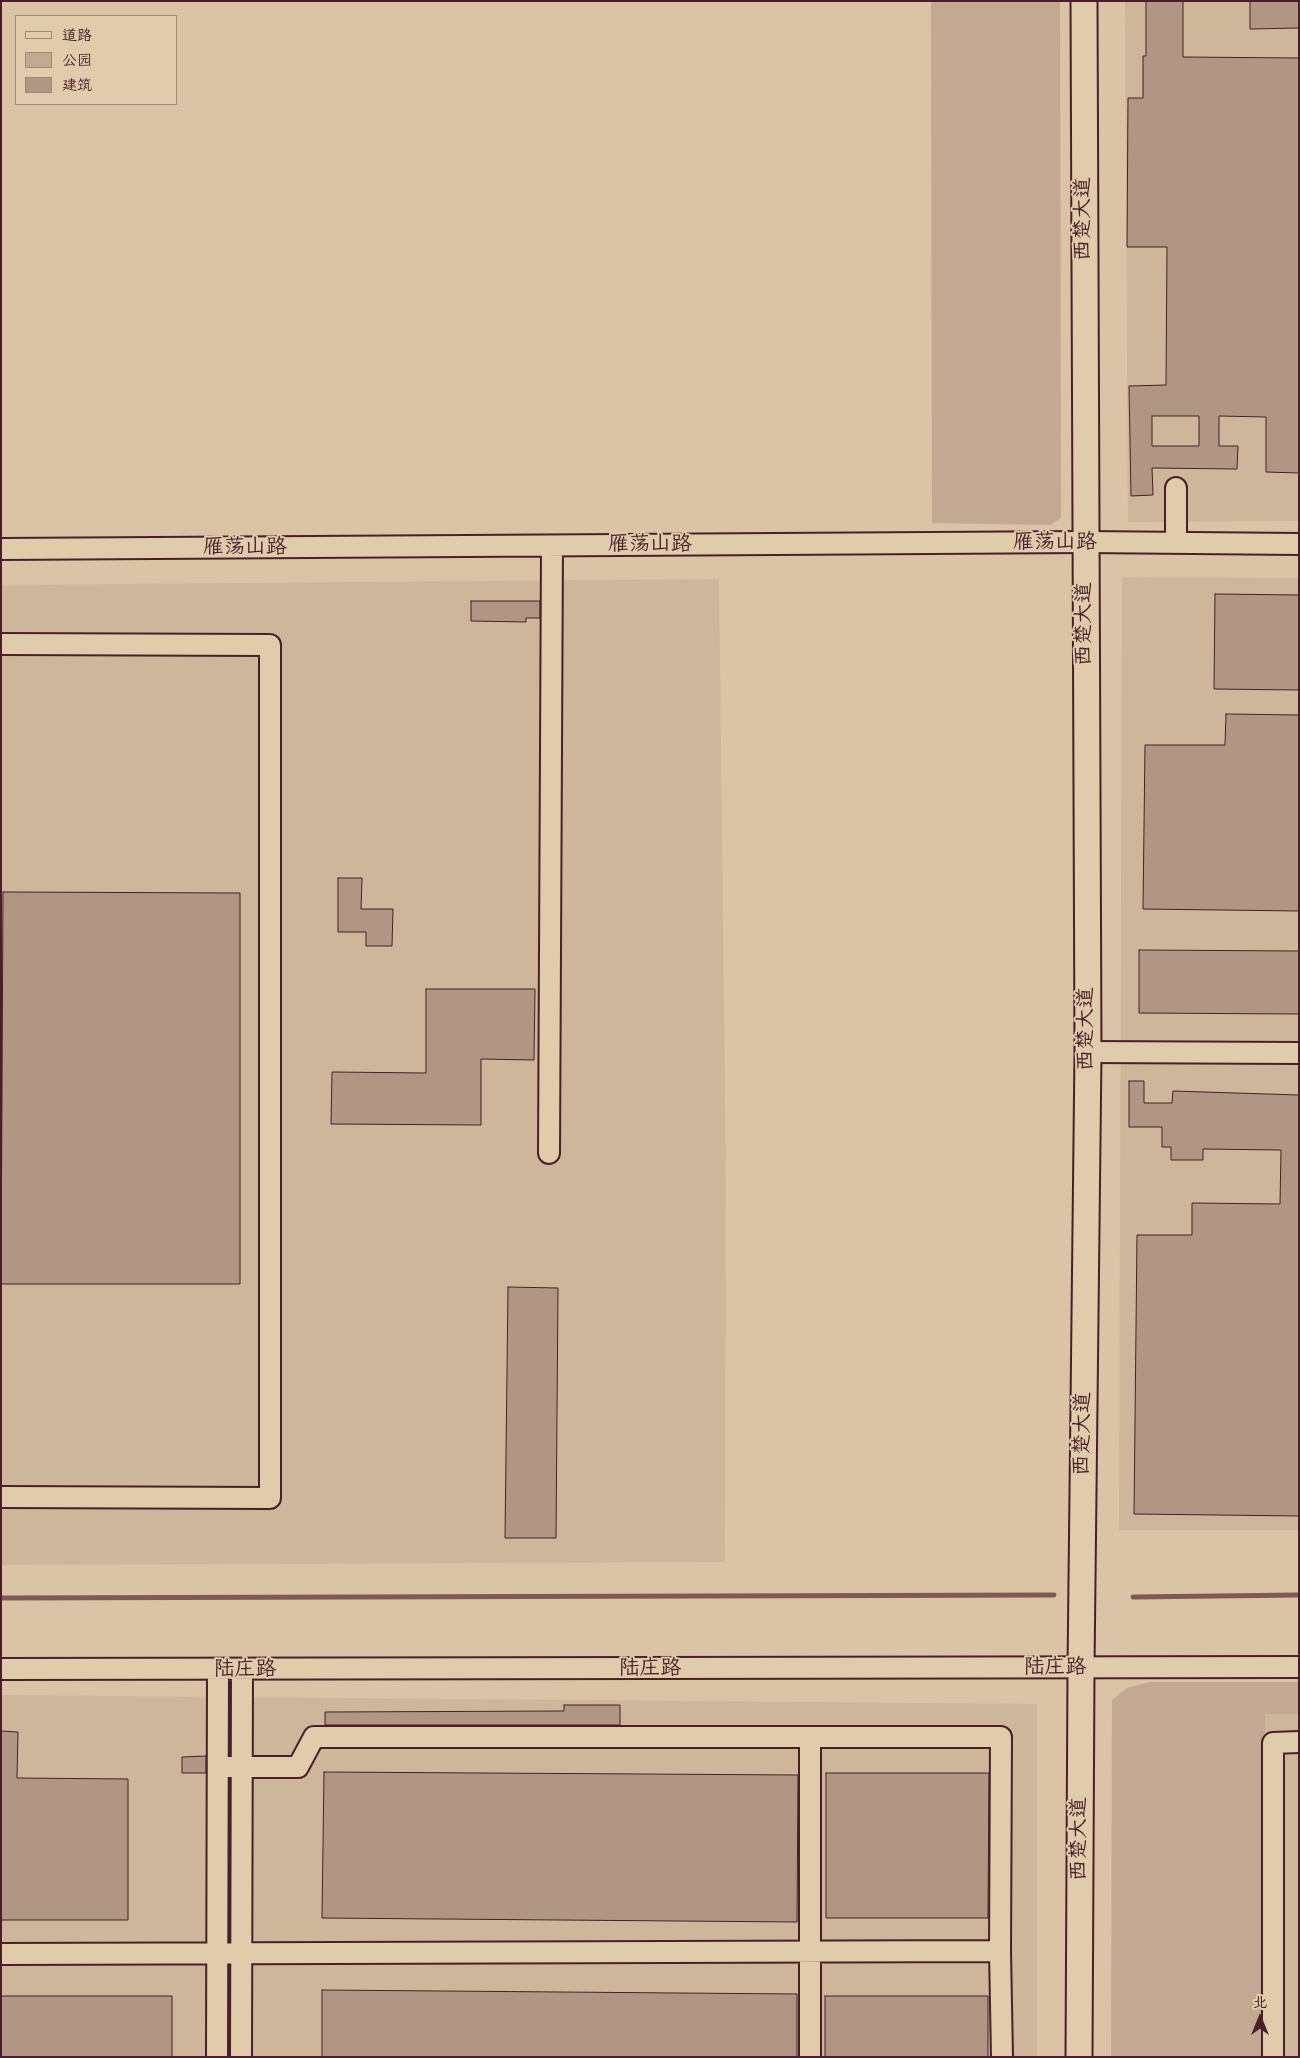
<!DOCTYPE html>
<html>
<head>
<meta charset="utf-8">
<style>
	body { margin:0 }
	#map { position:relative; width:1300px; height:2058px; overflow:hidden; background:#dac4a5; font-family:Itim,"LXGW WenKai TC",sans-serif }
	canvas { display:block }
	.frame { position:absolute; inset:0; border:2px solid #4a1f2b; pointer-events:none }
	.legend { position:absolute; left:15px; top:15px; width:162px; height:90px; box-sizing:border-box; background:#e0cbaa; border:1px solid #a48677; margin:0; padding:6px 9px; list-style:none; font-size:15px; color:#4a1f2b }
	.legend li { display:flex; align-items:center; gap:10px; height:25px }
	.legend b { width:25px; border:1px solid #a48677 }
	.north { position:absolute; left:1235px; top:1993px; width:50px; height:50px; -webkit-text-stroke:4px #e0cbaa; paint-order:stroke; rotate:0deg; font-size:14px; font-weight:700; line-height:20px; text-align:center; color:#4a1f2b }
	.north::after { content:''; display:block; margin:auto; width:18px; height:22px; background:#4a1f2b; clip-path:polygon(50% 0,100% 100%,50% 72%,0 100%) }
</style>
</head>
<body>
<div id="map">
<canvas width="1300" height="2058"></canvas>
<div class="frame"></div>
<ul class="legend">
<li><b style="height:6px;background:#e0cbaa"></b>道路</li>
<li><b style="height:14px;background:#c3a991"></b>公园</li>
<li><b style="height:14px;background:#b19683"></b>建筑</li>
</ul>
<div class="north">北</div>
</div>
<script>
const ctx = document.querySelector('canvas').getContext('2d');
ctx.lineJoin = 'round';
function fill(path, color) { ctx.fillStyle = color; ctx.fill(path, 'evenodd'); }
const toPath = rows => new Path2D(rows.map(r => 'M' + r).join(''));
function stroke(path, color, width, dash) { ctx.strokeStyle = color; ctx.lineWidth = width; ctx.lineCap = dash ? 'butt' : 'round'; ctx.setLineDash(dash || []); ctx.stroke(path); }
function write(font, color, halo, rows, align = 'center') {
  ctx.font = font + ' Itim,"LXGW WenKai TC",sans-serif'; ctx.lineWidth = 4; ctx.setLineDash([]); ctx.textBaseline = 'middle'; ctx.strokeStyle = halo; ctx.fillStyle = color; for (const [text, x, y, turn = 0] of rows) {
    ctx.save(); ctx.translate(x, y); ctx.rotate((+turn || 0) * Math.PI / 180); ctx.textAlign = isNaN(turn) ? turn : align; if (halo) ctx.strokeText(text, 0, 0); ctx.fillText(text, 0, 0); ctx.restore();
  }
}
const built = toPath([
	[1125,1,1299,1,1299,521,1128,522],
	[1122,577,1299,578,1299,1530,1119,1530],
	[719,579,726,1182,725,1562,1,1565,1,585],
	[1,1695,1037,1704,1037,2057,1,2057],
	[1265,1714,1299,1714,1299,2057,1265,2057]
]);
const green = toPath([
	[931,1,1060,1,1061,518,1050,525,932,523],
	[1150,1682,1299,1682,1299,1714,1265,1714,1265,2057,1111,2057,1112,1700,1127,1688]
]);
const stream = toPath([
	[1133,1597,1299,1595],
	[1,1598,1054,1595]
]);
const building = toPath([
	[1146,1,1183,1,1183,57,1299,58,1299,473,1266,472,1266,417,1219,416,1219,446,1238,446,1237,469,1152,468,1153,495,1131,496,1129,386,1166,385,1167,247,1127,247,1128,98,1143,98,1143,56,1146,56,1146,1],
	[1152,416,1199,416,1199,446,1152,446,1152,416],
	[1250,1,1299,1,1299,28,1250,29,1250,1],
	[1215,594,1299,595,1299,690,1214,689,1215,594],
	[471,601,540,601,540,618,526,618,526,622,471,621,471,601],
	[1226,714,1299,715,1299,911,1143,909,1145,745,1225,745,1226,714],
	[338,878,362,878,361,909,393,909,392,946,366,946,366,932,338,932,338,878],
	[3,892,240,893,240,1284,1,1284,3,892],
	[1139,950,1299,951,1299,1014,1139,1013,1139,950],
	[426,989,535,989,534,1060,481,1059,481,1125,331,1124,332,1072,426,1073,426,989],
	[1129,1081,1144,1081,1144,1103,1172,1103,1173,1091,1299,1095,1299,1516,1134,1514,1137,1235,1192,1235,1192,1203,1280,1204,1281,1150,1203,1149,1203,1160,1171,1160,1171,1147,1162,1147,1162,1127,1129,1127,1129,1081],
	[508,1287,558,1288,556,1538,505,1538,508,1287],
	[564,1705,620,1705,620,1725,325,1725,325,1712,564,1711,564,1705],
	[1,1731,18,1732,17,1778,128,1779,128,1920,1,1920,1,1731],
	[206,1756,206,1773,182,1773,182,1757,206,1756],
	[324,1772,798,1775,797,1922,322,1918,324,1772],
	[826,1773,989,1773,988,1918,826,1918,826,1773],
	[322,1990,797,1994,797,2057,322,2057,322,1990],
	[1,1996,172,1996,172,2057,1,2057,1,1996],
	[825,1996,988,1996,988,2057,825,2057,825,1996]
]);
const minor = toPath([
	[1176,543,1176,488],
	[1,549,1085,542,1299,544],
	[1,644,270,645,270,1498,1,1497],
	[1088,1052,1299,1053],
	[549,1153,552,546],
	[1,1669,1299,1667],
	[810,1737,810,2057],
	[218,1767,298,1767,314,1737,1001,1737,1000,1951],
	[1,1954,1000,1951,1002,2057],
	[217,2057,218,1670],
	[241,2057,242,1670],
	[1273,2057,1273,1743,1299,1742]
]);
const major = toPath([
	[1079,2057,1081,1668,1088,1052,1084,1]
]);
const streetNames = [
	["西楚大道",1084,219,-90],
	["雁荡山路",1055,543],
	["雁荡山路",650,545],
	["雁荡山路",245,548],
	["西楚大道",1085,624,-90],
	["西楚大道",1087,1029,-90],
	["西楚大道",1083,1434,-89],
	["陆庄路",1055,1668],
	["陆庄路",650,1669],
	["陆庄路",245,1670],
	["西楚大道",1080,1839,-90]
];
fill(built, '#ceb69b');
fill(green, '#c3a991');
stroke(stream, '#7e5a57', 5);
fill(building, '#b19683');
stroke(building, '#4a1f2b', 1);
stroke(minor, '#4a1f2b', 24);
stroke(major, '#4a1f2b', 29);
stroke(minor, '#e0cbaa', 20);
stroke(major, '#e0cbaa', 25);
write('21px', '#4a1f2b', '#e0cbaa', streetNames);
</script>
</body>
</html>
